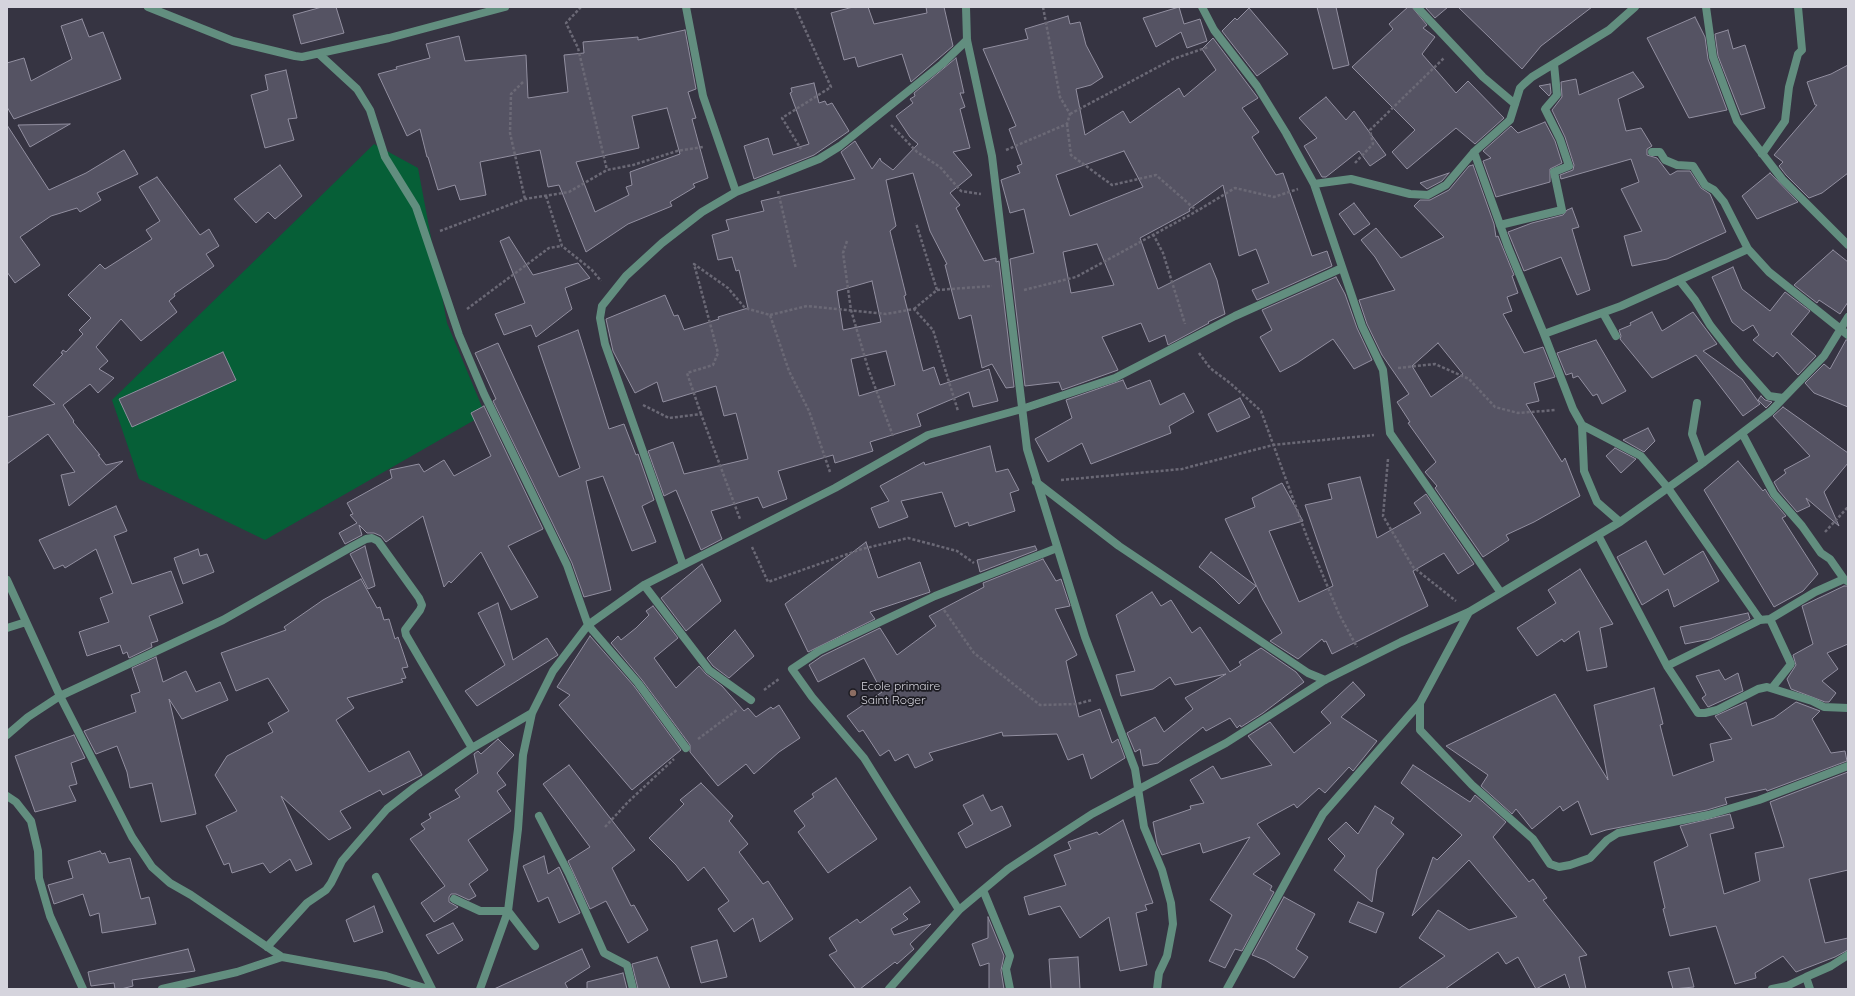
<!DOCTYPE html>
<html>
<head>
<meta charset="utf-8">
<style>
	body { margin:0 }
	#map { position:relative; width:1855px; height:996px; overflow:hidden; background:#363442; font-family:Quicksand,sans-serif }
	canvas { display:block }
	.frame { position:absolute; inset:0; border:8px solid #d5d4dd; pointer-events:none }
</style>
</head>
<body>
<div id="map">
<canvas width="1855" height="996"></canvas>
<div class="frame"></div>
</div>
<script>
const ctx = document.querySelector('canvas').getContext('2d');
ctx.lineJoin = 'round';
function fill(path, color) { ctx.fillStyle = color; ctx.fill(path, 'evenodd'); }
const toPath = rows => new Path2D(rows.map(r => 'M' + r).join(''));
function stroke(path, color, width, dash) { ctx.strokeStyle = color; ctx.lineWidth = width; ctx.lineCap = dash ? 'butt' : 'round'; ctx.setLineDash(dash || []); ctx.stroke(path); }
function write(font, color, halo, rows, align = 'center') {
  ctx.font = font + ' Quicksand,sans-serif'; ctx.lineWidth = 3.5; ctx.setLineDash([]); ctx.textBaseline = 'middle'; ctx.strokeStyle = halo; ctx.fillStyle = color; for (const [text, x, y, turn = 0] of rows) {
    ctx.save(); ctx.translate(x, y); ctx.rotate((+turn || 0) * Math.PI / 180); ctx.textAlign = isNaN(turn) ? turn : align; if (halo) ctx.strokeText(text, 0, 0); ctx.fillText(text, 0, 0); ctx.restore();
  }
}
const green = toPath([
	[374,144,418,168,447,323,485,414,265,540,139,479,112,400]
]);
const building = toPath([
	[322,7,336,7,344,33,301,44,293,15,322,7],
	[853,7,868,7,874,24,927,13,926,7,944,7,953,46,911,82,902,54,858,67,855,57,844,60,831,13,853,7],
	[1179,7,1184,24,1200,19,1207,41,1187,48,1181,32,1156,47,1143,18,1179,7],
	[1317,7,1336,7,1349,65,1333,69,1317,7],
	[1408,7,1412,7,1427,25,1423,28,1435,37,1422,54,1456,93,1468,81,1504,118,1475,144,1456,128,1407,169,1392,152,1415,130,1352,67,1393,29,1389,24,1408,7],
	[1425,7,1448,7,1435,18,1425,7],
	[1458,7,1592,7,1541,46,1522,69,1458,7],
	[1249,8,1288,54,1257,76,1222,31,1235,18,1237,20,1249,8],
	[1068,16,1070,24,1080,22,1086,45,1103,77,1091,85,1076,89,1085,135,1123,111,1130,123,1179,88,1184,97,1216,70,1202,49,1213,38,1258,98,1242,108,1259,132,1252,137,1276,175,1283,173,1312,256,1327,251,1332,266,1257,300,1252,290,1269,283,1256,249,1239,256,1223,185,1189,209,1190,211,1140,238,1158,289,1210,263,1217,280,1225,314,1208,322,1209,323,1168,345,1165,335,1149,342,1141,323,1102,337,1118,370,1062,390,1059,382,1025,386,1010,259,1034,253,1024,209,1010,213,1001,180,1020,173,1017,166,1022,164,1009,129,1016,126,983,49,1028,39,1025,29,1068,16],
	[1124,151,1143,187,1070,216,1056,175,1124,151],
	[1097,244,1114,285,1071,293,1063,252,1097,244],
	[1695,17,1705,37,1708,59,1727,110,1689,118,1647,38,1695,17],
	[82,19,89,37,103,32,121,79,14,119,7,107,7,63,24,58,31,81,72,59,61,26,82,19],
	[685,30,696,89,688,92,696,118,692,119,708,178,693,184,695,187,670,202,672,206,628,224,586,252,559,185,548,187,540,150,480,162,486,195,460,200,455,185,438,190,428,157,427,157,420,129,407,136,378,74,397,69,396,67,430,58,426,44,459,36,465,61,526,55,528,98,568,92,564,55,584,53,583,42,638,37,638,40,685,30],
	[667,108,680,154,630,172,632,185,626,187,629,195,595,212,576,162,639,148,632,116,667,108],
	[1728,30,1733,49,1745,45,1765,108,1741,115,1718,56,1715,34,1728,30],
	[956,58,964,93,960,93,965,107,960,109,970,148,953,152,972,175,950,193,960,205,956,208,984,261,996,258,996,262,999,261,1014,387,1006,388,992,364,982,368,971,315,959,319,945,265,947,264,930,231,913,173,886,180,896,226,890,231,906,295,904,296,923,371,934,367,940,385,989,369,998,401,973,407,969,392,917,414,921,426,870,442,873,451,835,463,833,455,778,471,787,499,763,508,758,497,711,511,722,539,701,550,676,490,664,496,648,451,673,442,684,474,748,459,736,413,724,416,716,386,663,402,657,382,635,393,613,351,606,319,665,295,674,316,678,315,684,330,719,319,718,317,748,308,739,270,736,271,732,257,718,260,712,235,729,230,726,220,764,211,761,201,855,179,841,152,855,141,872,169,880,158,881,161,893,170,918,144,910,137,896,116,913,103,910,99,915,96,914,93,956,58],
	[872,281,881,322,843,330,837,291,872,281],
	[886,351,895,385,859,396,851,359,886,351],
	[1848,65,1848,173,1822,193,1809,198,1786,175,1779,166,1783,162,1774,155,1817,105,1815,105,1807,82,1831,74,1848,65],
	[286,70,297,118,288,119,294,140,265,148,251,95,268,90,265,75,286,70],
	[1633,72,1644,87,1618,99,1626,131,1641,128,1652,146,1647,149,1647,155,1657,158,1670,175,1677,171,1690,171,1701,188,1710,194,1726,232,1667,259,1632,266,1624,236,1642,231,1621,189,1639,182,1631,159,1561,179,1560,175,1573,170,1574,165,1565,137,1552,110,1562,97,1561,82,1576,79,1579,95,1633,72],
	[814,83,819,103,825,101,827,105,832,103,849,131,814,155,754,179,744,146,768,138,773,155,809,144,790,93,792,92,791,88,814,83],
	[1550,84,1551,93,1549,96,1539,86,1550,84],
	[1326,97,1346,120,1354,111,1386,155,1370,166,1359,151,1326,177,1322,177,1304,146,1317,138,1299,118,1326,97],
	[1545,122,1555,141,1562,163,1550,169,1550,182,1496,197,1483,161,1491,158,1483,151,1511,126,1518,133,1545,122],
	[70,124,30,147,18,125,70,124],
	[7,125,49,190,86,173,124,150,138,174,97,193,101,200,80,212,77,208,51,216,20,237,40,265,15,283,7,272,7,125],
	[280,165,302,196,275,219,268,212,256,223,234,199,280,165],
	[1473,165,1494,224,1496,237,1498,236,1514,275,1512,276,1518,293,1507,297,1512,311,1503,314,1524,353,1543,347,1555,377,1534,383,1539,401,1526,404,1562,462,1565,458,1580,496,1534,522,1506,535,1509,540,1483,557,1435,488,1437,486,1425,472,1436,462,1408,423,1410,422,1397,402,1409,394,1382,355,1367,324,1359,300,1395,290,1375,257,1361,240,1376,228,1401,258,1444,237,1414,206,1420,200,1430,200,1449,190,1469,166,1473,165],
	[1438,343,1463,374,1431,397,1412,366,1438,343],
	[1449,173,1442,181,1427,189,1420,183,1449,173],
	[1770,173,1798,202,1757,219,1742,196,1770,173],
	[157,177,200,235,209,229,219,246,206,254,214,266,174,294,175,296,169,301,177,312,141,341,121,319,96,347,108,361,99,369,114,378,98,393,90,384,63,405,74,421,73,422,100,455,98,455,106,465,123,461,69,506,61,475,75,472,48,434,7,464,7,417,55,404,33,385,63,354,61,353,63,350,66,352,83,334,79,330,91,318,68,295,100,264,105,269,152,239,146,230,160,221,139,187,157,177],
	[1354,203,1370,224,1354,235,1339,214,1354,203],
	[1572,208,1579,227,1572,229,1590,290,1577,295,1561,257,1524,271,1508,232,1532,223,1563,215,1567,210,1572,208],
	[509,237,533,275,578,263,590,278,565,288,572,309,536,337,531,325,504,335,495,314,525,303,500,241,509,237],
	[1833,250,1848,262,1848,302,1840,314,1819,300,1817,303,1794,285,1833,250],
	[1733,267,1742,289,1770,311,1785,292,1810,311,1791,334,1816,356,1798,375,1777,352,1773,357,1753,340,1759,335,1753,325,1743,331,1732,322,1712,277,1733,267],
	[1336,277,1345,294,1357,328,1372,360,1354,369,1333,339,1297,363,1280,372,1260,337,1272,330,1262,310,1336,277],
	[1652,312,1662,331,1693,312,1717,344,1703,351,1742,379,1760,404,1743,416,1696,355,1652,378,1620,339,1621,336,1619,330,1631,325,1630,323,1652,312],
	[578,330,609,429,624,424,636,455,638,454,654,500,642,506,656,542,632,551,603,476,586,481,611,590,584,597,572,563,493,401,496,399,475,353,498,343,559,477,580,468,538,346,578,330],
	[1596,340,1626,391,1602,404,1597,394,1593,396,1578,376,1573,378,1572,373,1566,375,1557,353,1596,340],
	[1846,340,1848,340,1848,407,1814,393,1805,383,1824,364,1830,369,1846,340],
	[223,352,236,380,132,427,119,399,223,352],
	[1123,380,1127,389,1150,380,1160,405,1184,393,1194,412,1169,426,1171,433,1091,464,1082,443,1048,462,1035,439,1072,418,1066,400,1123,380],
	[1761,396,1765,400,1772,402,1766,408,1758,400,1761,396],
	[1240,398,1250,417,1217,432,1208,414,1240,398],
	[484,406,543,529,508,546,538,597,511,610,481,552,451,583,449,581,444,587,423,516,386,542,381,536,374,533,367,533,359,525,362,535,345,544,339,533,357,523,350,515,353,514,347,503,392,478,390,470,419,464,424,472,444,460,454,476,491,456,471,413,484,406],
	[1783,407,1848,453,1848,463,1824,492,1839,526,1806,498,1810,506,1797,512,1779,491,1774,482,1786,473,1784,470,1810,456,1773,416,1783,407],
	[1648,428,1655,441,1644,452,1623,440,1648,428],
	[990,446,996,472,1008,469,1019,490,1010,493,1015,511,969,526,968,522,955,527,942,492,901,501,908,517,879,528,871,508,889,501,880,486,924,462,925,465,990,446],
	[1615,448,1636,459,1621,473,1606,456,1615,448],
	[1738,461,1763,491,1765,489,1770,497,1786,516,1782,518,1818,574,1803,591,1774,607,1704,490,1738,461],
	[1360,477,1377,538,1421,513,1414,503,1426,494,1474,564,1458,574,1444,553,1413,571,1428,606,1332,654,1326,641,1324,642,1322,639,1298,659,1270,641,1282,633,1263,600,1225,519,1255,507,1252,498,1282,483,1303,521,1269,531,1299,602,1333,586,1305,505,1332,499,1328,484,1360,477],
	[116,506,127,531,114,536,132,584,171,571,183,603,149,616,158,641,151,643,152,647,129,658,127,652,123,654,120,645,87,656,79,632,109,622,100,598,113,593,96,549,65,568,63,565,54,569,39,540,116,506],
	[1646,541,1664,575,1703,551,1719,581,1674,607,1668,589,1642,605,1617,557,1646,541],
	[866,542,878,578,920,562,930,592,870,612,875,619,808,652,785,604,866,542],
	[365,546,375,586,368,589,350,554,365,546],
	[1035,546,1037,550,980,572,977,560,1035,546],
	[198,549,200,556,207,554,214,572,183,584,174,558,198,549],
	[1211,552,1256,586,1239,604,1214,579,1199,567,1211,552],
	[1043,559,1056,581,1061,579,1070,606,1055,609,1077,655,1066,661,1079,717,1100,709,1112,743,1118,739,1125,758,1091,779,1083,754,1068,760,1057,734,1003,736,1002,732,929,753,933,760,915,768,908,754,895,761,889,750,880,756,863,730,859,732,847,716,882,692,864,658,818,682,809,665,822,656,880,628,897,655,936,626,929,616,984,587,983,583,1043,559],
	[702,564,721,601,686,631,661,598,702,564],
	[1580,569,1613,624,1600,628,1607,667,1587,671,1579,631,1564,642,1562,639,1537,656,1517,628,1556,603,1548,590,1580,569],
	[361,579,377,608,380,607,384,620,389,619,395,639,398,637,408,667,402,668,406,678,401,679,403,682,347,698,354,708,336,720,369,772,409,751,422,775,383,795,380,790,340,811,351,828,329,840,281,796,312,864,296,871,290,859,270,873,263,863,232,873,229,863,224,865,206,826,237,811,215,775,227,756,273,732,268,723,289,711,268,678,236,691,221,653,286,630,284,627,323,600,361,579],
	[1844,586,1848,586,1848,644,1827,653,1838,669,1822,681,1836,693,1829,702,1825,702,1791,689,1787,679,1796,665,1793,655,1813,644,1802,606,1844,586],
	[1152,592,1161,606,1171,600,1192,633,1200,627,1230,672,1241,665,1239,662,1261,648,1296,672,1304,682,1263,713,1241,727,1240,725,1237,728,1230,718,1206,731,1203,727,1158,763,1143,766,1140,749,1135,752,1127,733,1155,717,1164,732,1193,709,1185,698,1226,674,1175,685,1170,677,1153,689,1121,696,1116,675,1135,671,1116,615,1152,592],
	[498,603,513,660,547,638,558,655,477,706,465,691,505,665,478,613,498,603],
	[653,606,678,638,654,658,676,688,699,666,706,674,722,686,744,711,748,708,756,717,771,707,773,709,779,705,800,738,779,752,754,774,746,764,718,786,690,752,690,745,642,680,611,643,618,636,621,640,636,628,649,615,646,611,653,606],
	[1748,613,1750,619,1710,639,1685,644,1680,627,1748,613],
	[735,630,754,656,729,678,713,666,707,658,735,630],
	[590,636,634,686,681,750,632,790,559,705,570,695,557,687,590,636],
	[156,657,163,682,186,671,196,692,220,682,228,700,182,719,169,699,196,814,161,822,152,783,130,788,127,772,117,746,96,754,84,731,136,712,131,695,140,692,132,668,156,657],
	[1719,670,1725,680,1738,673,1743,691,1708,707,1702,698,1706,695,1696,676,1719,670],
	[1353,682,1365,695,1341,717,1377,741,1353,771,1349,767,1325,793,1319,788,1297,808,1294,804,1257,824,1280,854,1253,874,1272,886,1270,890,1274,892,1242,951,1235,949,1225,968,1209,961,1232,915,1210,900,1250,837,1203,853,1200,843,1162,855,1157,844,1153,822,1191,809,1190,806,1204,803,1190,780,1213,766,1221,779,1272,765,1248,736,1270,722,1294,753,1331,723,1321,712,1353,682],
	[1654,688,1663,724,1660,725,1673,776,1714,761,1710,744,1732,739,1715,716,1746,702,1752,726,1774,718,1796,702,1820,711,1812,719,1831,753,1845,751,1847,761,1767,791,1766,789,1725,798,1727,804,1707,810,1606,830,1591,835,1578,801,1563,811,1560,806,1532,829,1516,809,1512,814,1481,786,1488,775,1446,746,1555,694,1608,780,1594,705,1654,688],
	[74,735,85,758,71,763,77,784,69,786,76,801,35,812,15,756,74,735],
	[498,739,514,755,497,773,506,785,497,791,511,811,468,840,488,870,469,884,476,896,469,900,456,894,451,894,449,897,449,902,458,907,434,922,421,903,445,886,410,839,425,829,421,824,431,818,429,814,460,797,455,790,478,773,474,754,478,751,481,754,498,739],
	[569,765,635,850,612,868,631,906,634,905,648,930,628,943,606,901,590,909,568,861,590,847,543,784,569,765],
	[1413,765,1470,802,1475,795,1506,822,1493,837,1529,882,1533,879,1547,898,1543,900,1587,955,1579,957,1586,989,1570,989,1565,974,1536,989,1518,957,1506,964,1498,952,1445,989,1398,989,1445,956,1419,938,1438,910,1469,930,1517,917,1469,860,1412,916,1433,857,1437,860,1462,835,1401,783,1413,765],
	[1848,772,1848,870,1809,879,1825,943,1848,938,1848,950,1835,957,1796,972,1783,956,1755,973,1756,978,1735,984,1716,926,1670,936,1663,909,1665,908,1654,862,1688,846,1680,826,1730,814,1734,828,1710,834,1724,894,1760,881,1755,853,1784,847,1770,802,1848,772],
	[836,778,877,839,828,873,798,832,805,826,794,811,814,797,812,794,836,778],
	[701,783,733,816,729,821,748,844,739,852,763,884,768,881,793,919,760,942,753,918,734,932,718,909,729,901,704,867,688,881,676,865,649,838,684,804,680,800,701,783],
	[983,795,991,811,1002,806,1011,826,966,848,958,833,973,824,963,805,983,795],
	[1375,806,1394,818,1391,823,1404,834,1377,869,1372,902,1334,870,1345,856,1328,839,1346,822,1358,834,1375,806],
	[1123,820,1153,903,1145,905,1147,910,1136,913,1147,965,1120,971,1109,917,1080,938,1060,906,1029,915,1024,897,1066,885,1054,855,1071,849,1068,842,1097,832,1099,835,1123,820],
	[100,851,102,854,105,853,109,863,130,858,141,899,149,897,156,924,102,933,99,913,90,916,83,894,54,904,48,885,73,878,68,861,100,851],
	[544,856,548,874,559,867,580,913,559,923,548,897,538,902,523,866,544,856],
	[910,887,920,902,903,914,908,919,891,929,894,935,931,924,910,944,914,949,897,964,895,962,860,989,856,989,829,955,837,951,829,938,857,919,860,923,910,887],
	[1284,897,1315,914,1296,949,1308,957,1294,978,1265,960,1252,955,1284,897],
	[1358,902,1384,913,1376,933,1349,922,1358,902],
	[374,906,383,932,354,942,346,920,374,906],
	[988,917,1004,956,1001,970,1004,989,989,989,989,963,980,966,972,944,988,938,988,917],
	[453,923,463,940,438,954,426,935,453,923],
	[717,940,727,977,701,983,691,947,717,940],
	[188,949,195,971,132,980,133,986,121,989,115,989,114,983,91,986,88,972,188,949],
	[582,949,590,967,565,983,568,989,494,989,582,949],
	[657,957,670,989,638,989,632,964,657,957],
	[1078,957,1080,989,1051,989,1049,959,1078,957],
	[1689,968,1694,987,1673,989,1668,972,1689,968],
	[623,973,627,989,587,989,587,982,623,973]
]);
const path = toPath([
	[581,7,566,23,578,48,607,170],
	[795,7,831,87,782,118,801,149],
	[523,82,511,94,510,133,525,199],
	[1070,114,1173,59,1208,47],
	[1067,124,1071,155,1112,185,1156,175,1197,211,1235,188,1274,197,1298,189],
	[891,125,917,152,940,167,961,191,981,194],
	[1006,150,1067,124,1070,114,1060,97,1043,7],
	[1355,163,1373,144,1370,130,1444,58],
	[778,191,796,269],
	[546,196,562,246,592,270,601,281],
	[440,231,525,199,569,192,607,170,633,165,677,151,703,147],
	[1153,234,1163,253,1185,324],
	[847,241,843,253,851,310,868,368,893,436],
	[937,290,992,286],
	[1024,290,1076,277,1197,211],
	[467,309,549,248,562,246],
	[914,309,937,290,916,223],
	[770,315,807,306,886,314,914,309,933,330,958,411],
	[1199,353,1210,368,1230,383,1261,411,1307,537,1339,614,1357,647],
	[1398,368,1435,364,1469,379,1495,407,1518,413,1556,410],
	[643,405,669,418,701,414,740,519],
	[701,414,687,373,713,365,718,353,694,264,728,288,745,308,770,315,789,371,809,411,830,472],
	[1388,459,1383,516,1413,567,1456,601],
	[1061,480,1182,469,1273,445,1374,435],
	[1825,532,1848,507],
	[752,547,768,582,862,549,908,538,957,551,974,563],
	[944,610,974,653,1040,705,1077,704,1092,700],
	[764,690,779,679],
	[698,739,737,710],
	[605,827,628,802,674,759]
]);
const minor = toPath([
	[148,7,233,41,295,56,302,57,389,38,505,7],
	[686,7,703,96,736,192],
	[966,7,967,40,992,156,1027,449,1085,637,1135,769,1144,827,1162,870,1171,903,1173,924,1167,956,1159,973,1157,989],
	[1202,7,1214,30,1257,86,1286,133,1314,184,1362,326,1383,370,1390,433,1501,593],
	[1417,7,1483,77,1515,104],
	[1706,7,1713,57,1737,121,1782,179,1848,245],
	[319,54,357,89,370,110,385,157,416,207,459,335,484,394,567,565,588,625,638,683,686,748],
	[1474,152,1508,247,1544,334,1573,409,1582,425,1584,471,1597,502,1620,522],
	[1652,152,1660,152,1665,160,1677,165,1693,166,1705,185,1714,190,1724,202,1748,249,1769,272,1848,335],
	[1762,154,1785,121,1789,87,1798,54,1802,50,1798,7],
	[1314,184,1351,179,1410,194,1428,195,1446,185,1474,152,1510,120,1520,88,1524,84,1532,77,1609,30,1635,7],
	[1500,225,1562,210,1554,172,1569,166,1560,139,1545,109,1557,95,1554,64],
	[1680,281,1695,300,1710,325,1739,362,1769,396,1783,398],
	[1603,313,1616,336],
	[1544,334,1621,306,1748,249],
	[1697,403,1692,434,1703,463],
	[1582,425,1641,456,1668,488,1760,620],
	[1742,433,1774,494,1802,526,1821,553,1830,559,1844,579,1847,581],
	[1036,482,1119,546,1308,673,1325,680],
	[1598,535,1667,666,1698,713,1705,713,1717,710,1758,689,1767,687,1812,701,1824,707,1848,708],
	[683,565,605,344,600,318,602,306,626,276,662,243,702,212,736,192,819,159,840,146,942,64,967,40],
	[7,580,60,696,132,837,152,867,170,883,191,895,282,957,386,976,428,989],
	[644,585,709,670,751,700],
	[1770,619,1791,664,1772,688],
	[7,628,26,622],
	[1667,666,1760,620,1770,619,1815,592,1844,579],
	[1420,703,1420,730,1472,785,1533,839,1550,864,1559,867,1570,865,1590,858,1607,840,1618,833,1708,815,1759,800,1848,766],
	[7,735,28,717,60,696,223,620,353,546,366,539,372,538,378,541,419,598,422,605,420,610,405,630,406,635,472,748,532,713],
	[7,796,16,802,31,821,38,851,39,878,50,916,83,989],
	[539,816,569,874,604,953,627,965,633,989],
	[376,877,432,989],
	[983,890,1010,956,1006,969,1010,989],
	[454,899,480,911,508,911,535,946],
	[959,910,864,758,812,697,792,669,819,651,935,596,1057,548],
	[267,947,307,903,326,890,331,883,342,861,387,809,415,787,472,748],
	[1806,977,1810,989],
	[162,989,237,972,282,957],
	[480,989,508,911,518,829,523,755,532,713,553,671,588,625,644,585,835,488,928,435,1022,409,1115,378,1235,316,1342,268],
	[889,989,959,910,1008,869,1049,842,1092,814,1226,743,1325,680,1401,642,1469,612,1620,522,1700,465,1771,411,1824,356,1848,317],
	[1227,989,1323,814,1420,703,1469,612],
	[1772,989,1787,986,1806,977,1831,966,1848,955]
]);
const markers = [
	[853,693,4,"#8d6e63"]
];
const poiNames = [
	["Ecole primaire",861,686],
	["Saint Roger",861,700]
];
fill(green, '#065f37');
fill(building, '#555363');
stroke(building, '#928fa0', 1);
stroke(path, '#6b6976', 2.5, [3, 2]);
stroke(minor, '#628e7f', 8);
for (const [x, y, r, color] of markers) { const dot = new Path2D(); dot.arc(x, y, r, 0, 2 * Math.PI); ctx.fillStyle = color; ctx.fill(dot); stroke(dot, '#1d1c23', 1.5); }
write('12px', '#d5d4dd', '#1d1c23', poiNames, 'left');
</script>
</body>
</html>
